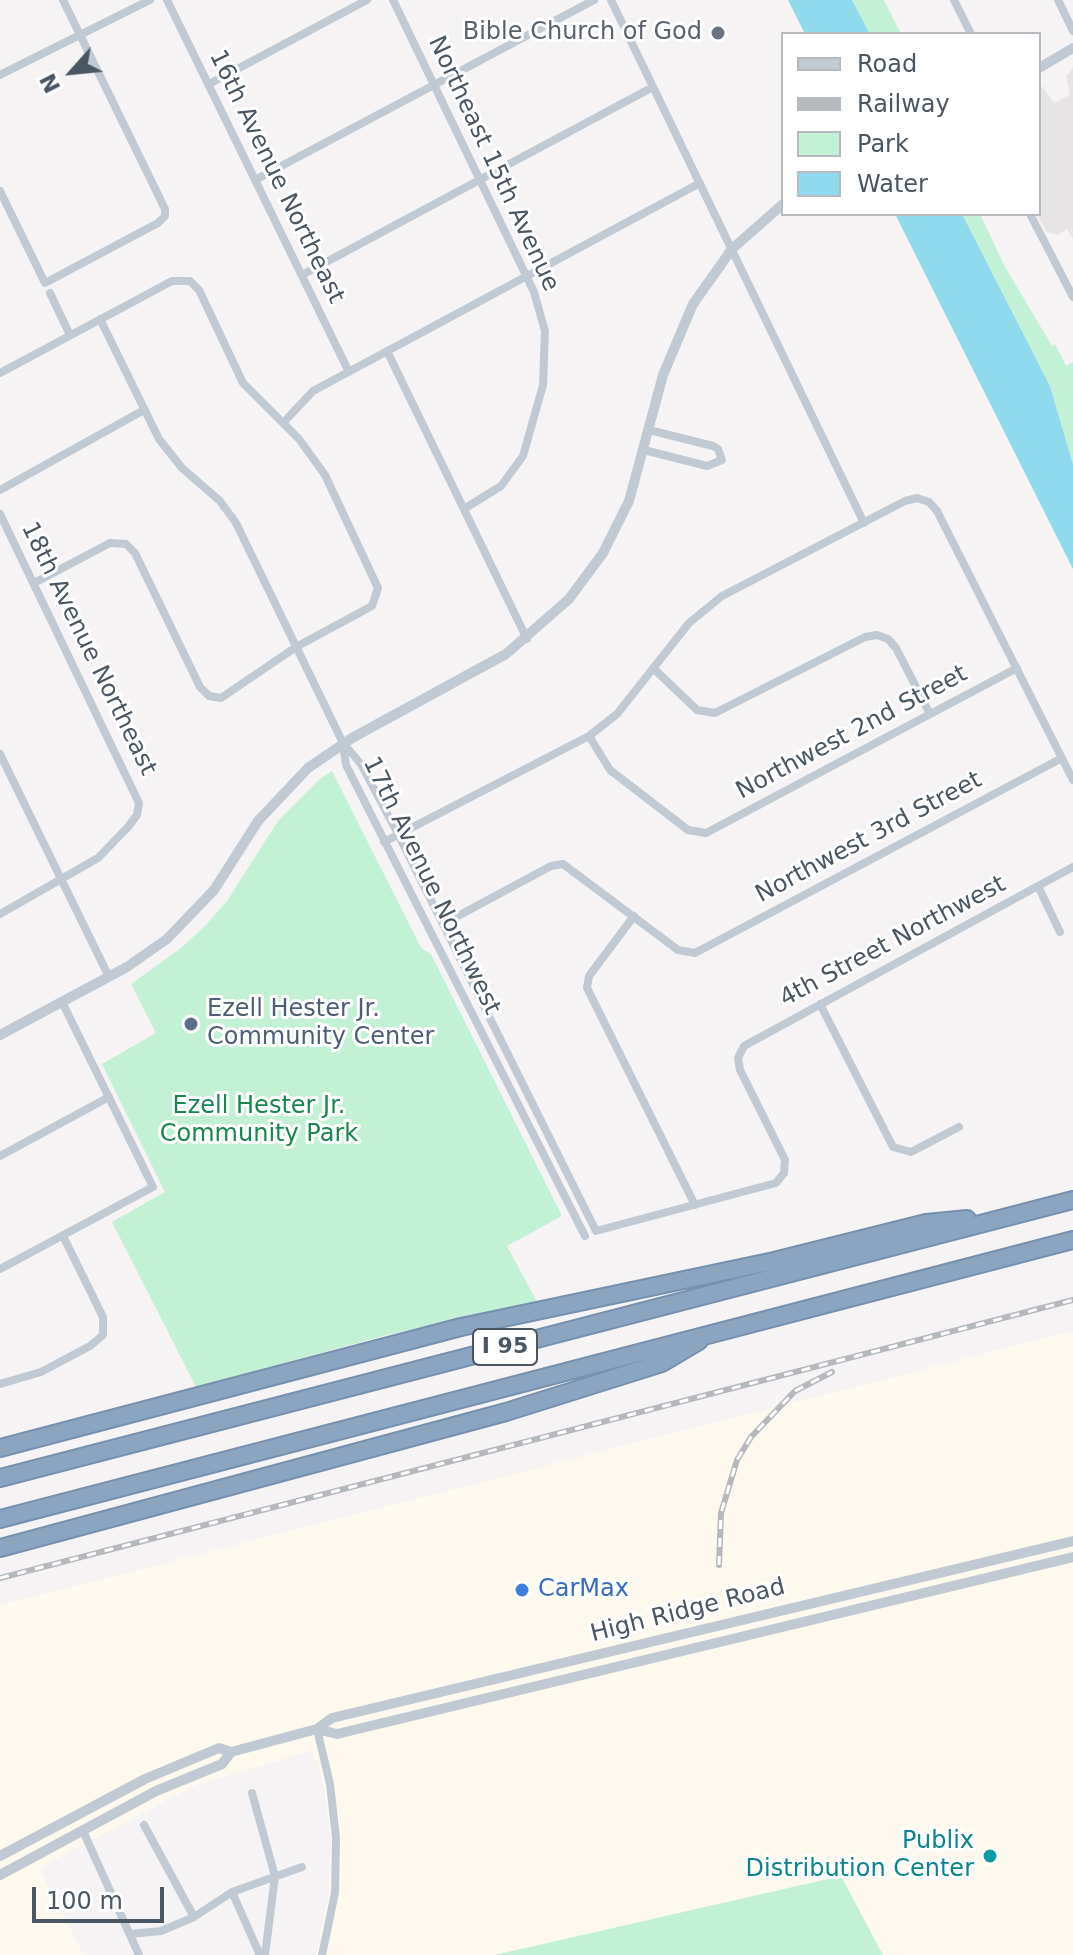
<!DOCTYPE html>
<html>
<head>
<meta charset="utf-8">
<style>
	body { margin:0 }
	#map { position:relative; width:1073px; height:1955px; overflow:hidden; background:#f5f3f3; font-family:"DejaVu Sans",sans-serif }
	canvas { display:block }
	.legend { position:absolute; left:781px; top:32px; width:260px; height:184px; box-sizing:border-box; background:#fff; border:2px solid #b7bbc0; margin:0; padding:10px 14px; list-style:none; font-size:24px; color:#4a5661 }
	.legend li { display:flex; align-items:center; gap:16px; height:40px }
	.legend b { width:40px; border:2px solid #b7bbc0 }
	.north { position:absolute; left:32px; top:32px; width:80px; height:80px; -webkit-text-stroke:6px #fff; paint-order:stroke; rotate:243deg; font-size:22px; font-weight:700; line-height:32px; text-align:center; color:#4a5661 }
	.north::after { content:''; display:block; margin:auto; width:28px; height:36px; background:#4a5661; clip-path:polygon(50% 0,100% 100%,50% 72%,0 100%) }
	.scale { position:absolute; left:32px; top:1887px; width:132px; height:36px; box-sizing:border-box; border:4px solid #4a5661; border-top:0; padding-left:10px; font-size:24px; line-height:28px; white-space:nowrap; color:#4a5661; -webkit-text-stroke:6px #fff; paint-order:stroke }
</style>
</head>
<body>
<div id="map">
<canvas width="1073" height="1955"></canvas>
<ul class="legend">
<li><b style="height:10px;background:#c1cad2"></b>Road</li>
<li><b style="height:10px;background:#b5b8bd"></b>Railway</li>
<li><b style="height:22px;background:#c3f1d5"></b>Park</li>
<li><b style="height:22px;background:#90daee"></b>Water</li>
</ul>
<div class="north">N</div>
<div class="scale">100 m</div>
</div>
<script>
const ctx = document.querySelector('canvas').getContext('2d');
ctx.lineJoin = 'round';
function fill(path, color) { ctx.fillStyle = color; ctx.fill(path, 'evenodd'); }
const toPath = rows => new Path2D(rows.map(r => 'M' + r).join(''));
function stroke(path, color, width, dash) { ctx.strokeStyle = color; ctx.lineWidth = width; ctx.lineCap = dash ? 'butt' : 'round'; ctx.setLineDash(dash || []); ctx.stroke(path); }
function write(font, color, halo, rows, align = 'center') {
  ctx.font = font + ' "DejaVu Sans",sans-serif'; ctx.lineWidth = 6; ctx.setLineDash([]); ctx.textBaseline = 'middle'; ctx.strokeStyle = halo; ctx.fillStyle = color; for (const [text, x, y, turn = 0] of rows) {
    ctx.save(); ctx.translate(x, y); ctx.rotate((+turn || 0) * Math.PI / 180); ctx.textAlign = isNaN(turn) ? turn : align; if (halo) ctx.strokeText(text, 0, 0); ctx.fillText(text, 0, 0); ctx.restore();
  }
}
const commercial = toPath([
	[1073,1331,1073,1955,883,1955,840,1876,495,1955,316,1955,328,1899,331,1840,322,1776,312,1751,196,1785,39,1868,82,1952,89,1955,0,1955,0,1605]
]);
const education = toPath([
	[1073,67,1073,239,1067,229,1058,235,1047,232,1036,214,1039,214,1039,87,1043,87,1054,103,1070,95,1066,77]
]);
const green = toPath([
	[852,0,884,0,901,34,870,34],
	[962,214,980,214,1004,265,1052,346,1055,344,1066,366,1073,362,1073,464,1050,386],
	[332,771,421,948,431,954,562,1216,507,1246,537,1302,387,1335,196,1387,112,1222,165,1192,102,1064,156,1033,131,984,181,948,206,925,227,901,278,821,321,778],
	[841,1876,883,1955,495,1955]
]);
const water = toPath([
	[788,0,852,0,870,34,805,34],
	[895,214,962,214,1050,386,1073,464,1073,569]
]);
const minor = toPath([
	[167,0,349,372],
	[393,0,534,292,545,331,543,385,523,456,501,486,464,509],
	[611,0,864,523],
	[954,0,971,34],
	[1058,0,1073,31],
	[0,75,150,0],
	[209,84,367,0],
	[255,180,594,0],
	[0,191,45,283,158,223,165,216,165,209,63,0],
	[1030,214,1073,297],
	[302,275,653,87],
	[50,293,70,335],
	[100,319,159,439,182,468,220,501,236,523,343,743,361,764,398,834,596,1231,776,1183,784,1173,785,1160,740,1070,738,1058,744,1046,1073,867],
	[387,351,527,639],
	[0,373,172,281,190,281,199,290,243,383,299,439,325,475,378,588,372,606,296,647,221,698,209,696,200,687,135,553,126,544,110,543,34,583],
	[283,423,313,391,700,183],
	[644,450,707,466,722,460,718,449,713,446,649,430],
	[0,490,144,410],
	[0,514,139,803,137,815,128,827,98,858,0,914],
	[653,668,697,710,715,713,865,637,877,635,888,639,896,648,930,714],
	[589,736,610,770,688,830,706,833,1017,668],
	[343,744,346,765,585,1236],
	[0,754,109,977],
	[384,842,589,736,617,714,689,623,722,596,905,501,917,498,929,502,937,511,1073,780],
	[1038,886,1060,932],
	[634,916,589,976,587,988,695,1205],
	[443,924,551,866,563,864,678,950,695,953,1062,758],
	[820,1004,893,1147,911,1152,959,1127],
	[0,1156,109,1097],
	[0,1269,153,1187,62,1002],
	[0,1384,41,1372,90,1346,103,1335,103,1317,63,1236],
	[317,1729,330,1784,336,1838,335,1893,322,1955],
	[252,1793,275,1876,265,1955],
	[144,1825,194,1917],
	[83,1831,139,1955],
	[232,1892,260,1955],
	[130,1934,161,1931,194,1917,232,1892,302,1867]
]);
const tertiary = toPath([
	[1039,68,1073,48],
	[0,1035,127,967,167,939,214,890,258,821,308,768,352,738,506,654,569,599,603,553,629,501,663,375,693,304,732,249,783,204],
	[317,1729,332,1718,1073,1541],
	[0,1856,145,1779,219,1748,231,1752,317,1729,337,1734,1073,1557],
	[0,1875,156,1791,222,1764,231,1752]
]);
const motorway = toPath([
	[0,1448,461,1327,774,1261,926,1223,967,1219],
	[0,1478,1073,1200],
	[0,1519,1073,1240],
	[0,1548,506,1412,662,1363,699,1341]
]);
const rail = toPath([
	[719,1565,721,1513,737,1460,751,1437,795,1391,832,1372],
	[0,1578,1073,1300]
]);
const markers = [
	[718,33,8,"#6b7280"],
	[191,1024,8,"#5c6f8a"],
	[522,1590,8,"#3f7fe0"],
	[990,1856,8,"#0f9aa8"]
];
const shields = [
	[505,1347,64]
];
const shieldNames = [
	["I 95",505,1347]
];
const worshipNames = [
	["Bible Church of God",702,33]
];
const streetNames = [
	["Northeast 15th Avenue",493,164,65],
	["16th Avenue Northeast",276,177,64],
	["18th Avenue Northeast",88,649,64],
	["Northwest 2nd Street",852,733,-28],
	["Northwest 3rd Street",869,838,-28],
	["17th Avenue Northwest",431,886,64],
	["4th Street Northwest",893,942,-28],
	["High Ridge Road",688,1611,-14]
];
const serviceNames = [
	["Ezell Hester Jr.",207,1010],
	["Community Center",207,1038]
];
const parkNames = [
	["Ezell Hester Jr.",259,1107],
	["Community Park",259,1135]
];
const shopNames = [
	["CarMax",538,1590]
];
const cultureNames = [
	["Publix",974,1842],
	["Distribution Center",974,1870]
];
fill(commercial, '#fdf9ef');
fill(education, '#e6e4e5');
fill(green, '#c3f1d5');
fill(water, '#90daee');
stroke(motorway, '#7690ad', 20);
stroke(minor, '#c1cad2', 8);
stroke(tertiary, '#c1cad2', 10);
stroke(motorway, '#8ba5c1', 16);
stroke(rail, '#b5b8bd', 6);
stroke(rail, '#fff', 3, [9]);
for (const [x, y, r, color] of markers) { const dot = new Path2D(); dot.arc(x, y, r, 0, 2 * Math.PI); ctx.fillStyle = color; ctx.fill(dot); stroke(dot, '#fff', 3); }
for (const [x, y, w] of shields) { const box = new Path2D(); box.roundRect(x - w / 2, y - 18, w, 36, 6); ctx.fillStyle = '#fff'; ctx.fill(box); stroke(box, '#4a5661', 2); }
write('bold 22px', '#4a5661', null, shieldNames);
write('24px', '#5b616d', '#fff', worshipNames, 'right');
write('24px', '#4a5661', '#fff', streetNames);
write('24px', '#4e5e75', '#fff', serviceNames, 'left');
write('24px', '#17864f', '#fff', parkNames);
write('24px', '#366cbe', '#fff', shopNames, 'left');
write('24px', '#0d838f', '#fff', cultureNames, 'right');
</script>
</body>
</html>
